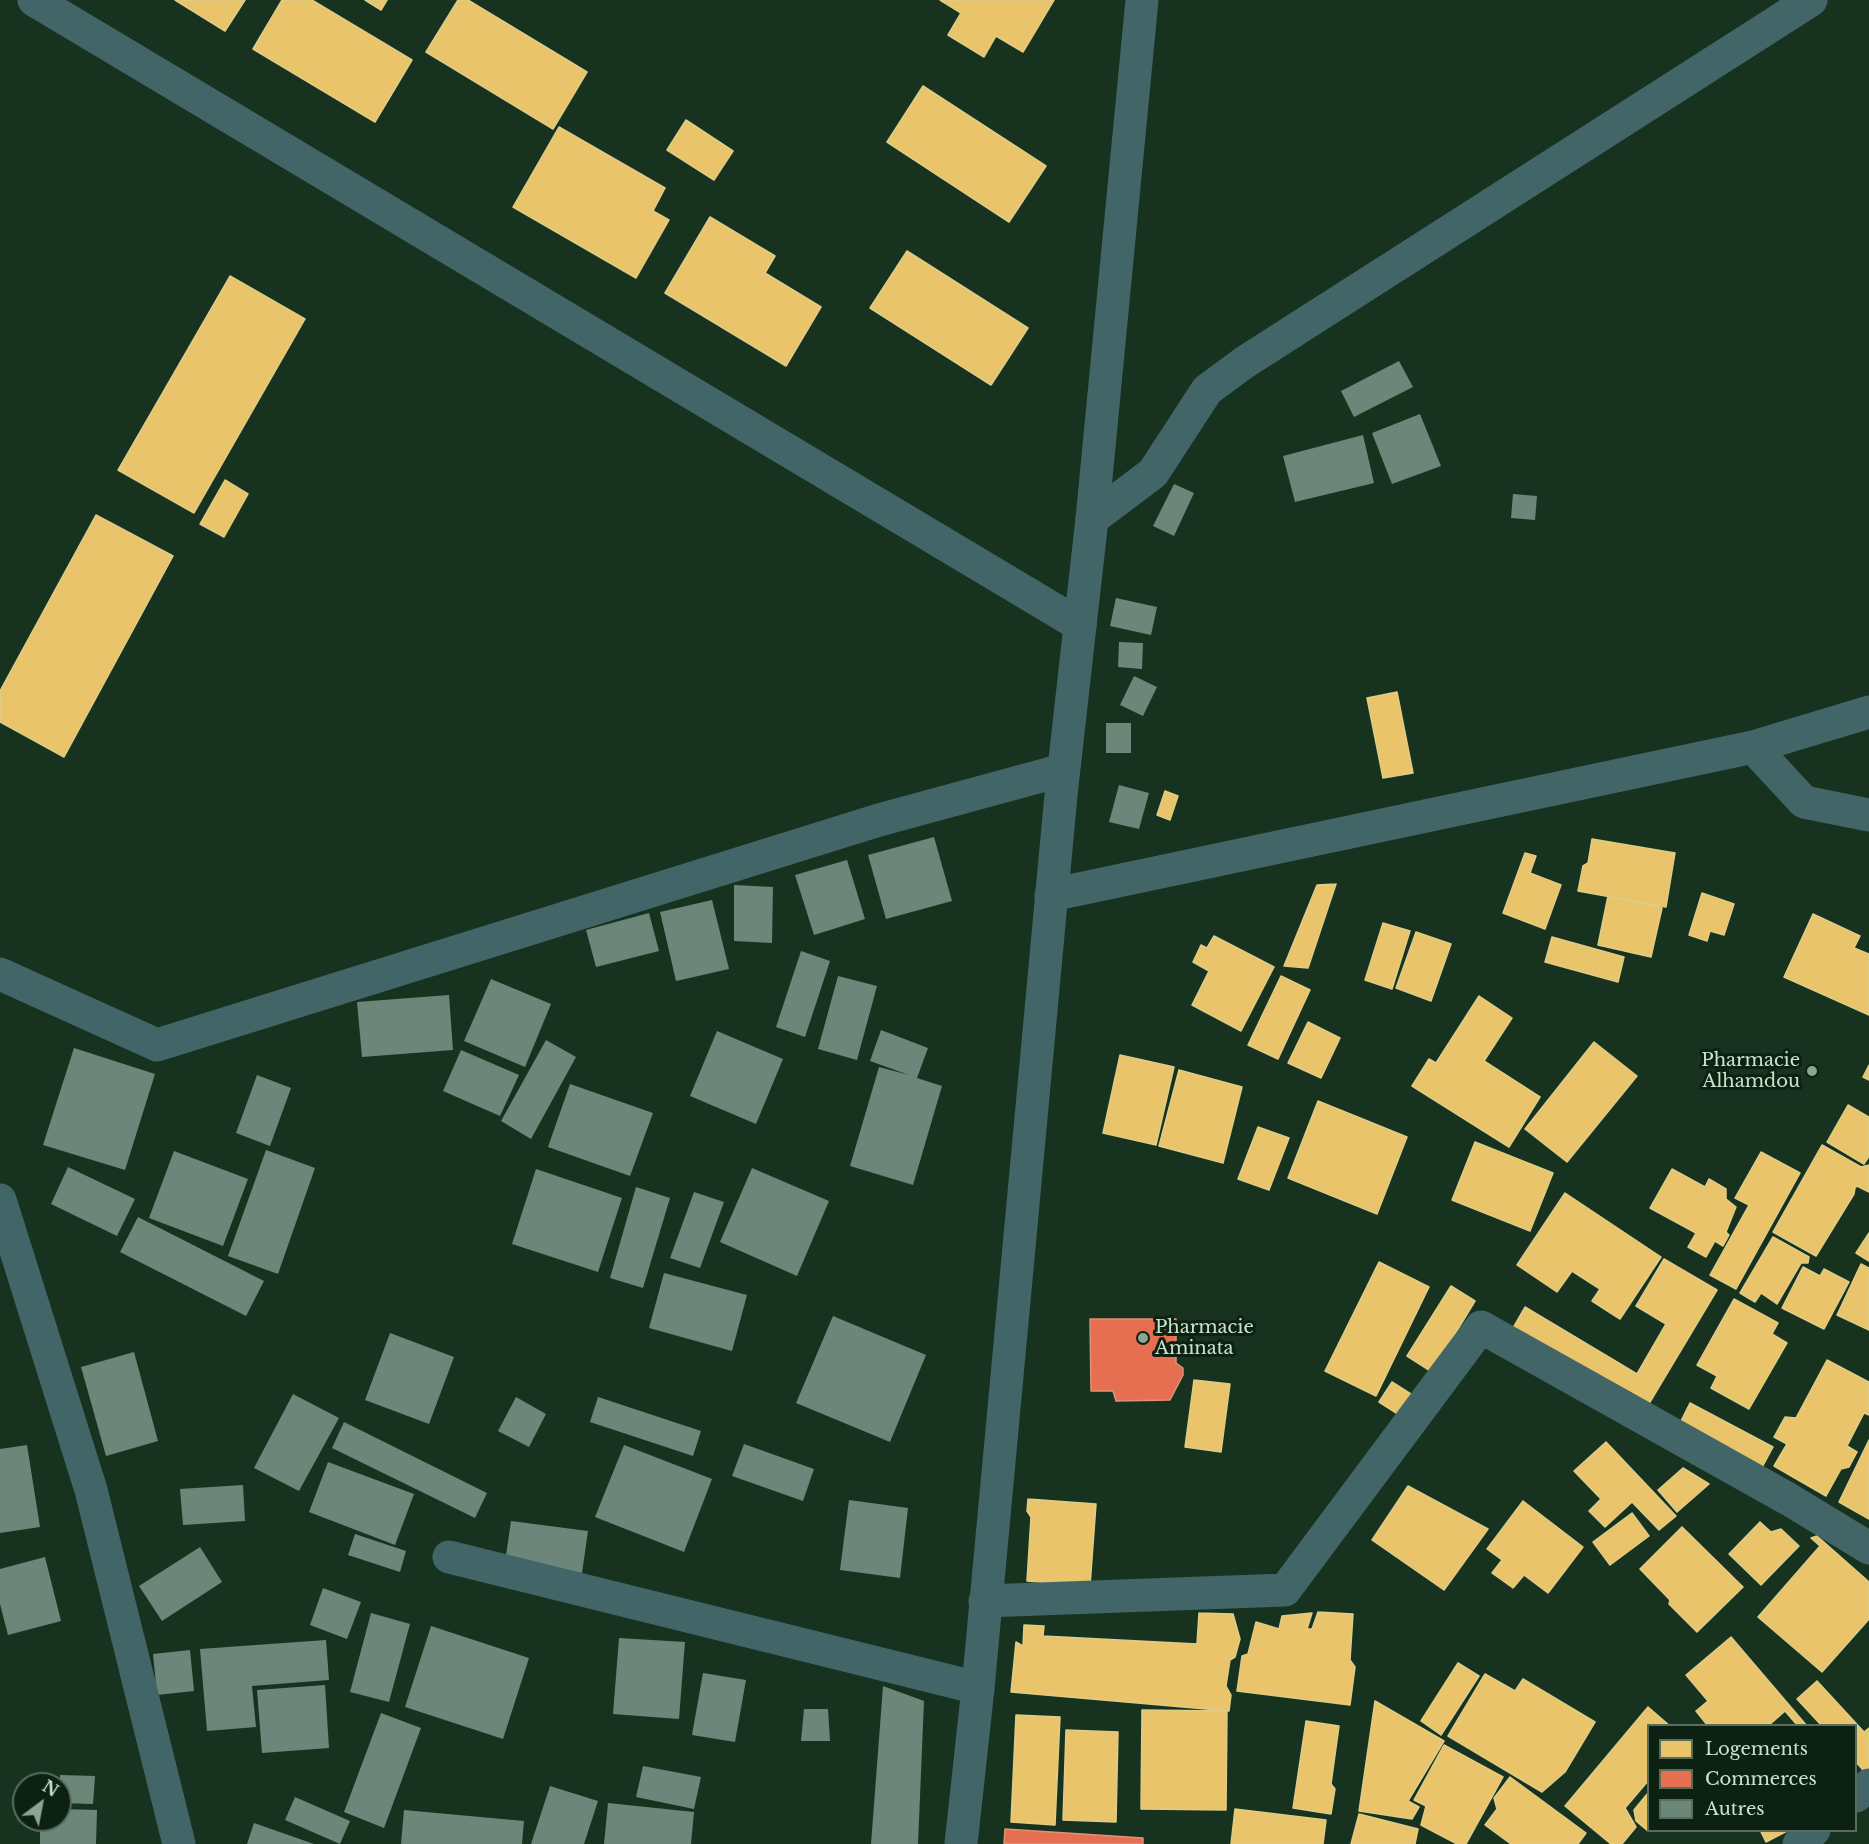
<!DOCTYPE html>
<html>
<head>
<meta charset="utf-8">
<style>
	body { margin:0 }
	#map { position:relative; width:1869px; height:1844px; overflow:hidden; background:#173320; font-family:"Libre Baskerville",serif }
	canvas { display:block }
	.legend { position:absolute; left:1647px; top:1724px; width:210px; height:108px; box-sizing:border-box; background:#0c2111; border:2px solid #576e5c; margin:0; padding:8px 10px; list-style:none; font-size:18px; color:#c8e2cc }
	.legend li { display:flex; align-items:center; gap:12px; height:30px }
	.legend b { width:30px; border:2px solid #576e5c }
	.north { position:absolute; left:12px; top:1772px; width:60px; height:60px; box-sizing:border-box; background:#0c2111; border:2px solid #576e5c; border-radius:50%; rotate:32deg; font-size:16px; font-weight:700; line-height:24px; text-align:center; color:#c8e2cc }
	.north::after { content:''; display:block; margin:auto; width:21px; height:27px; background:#8aa590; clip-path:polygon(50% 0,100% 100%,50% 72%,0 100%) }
</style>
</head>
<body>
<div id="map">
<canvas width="1869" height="1844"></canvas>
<ul class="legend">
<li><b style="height:16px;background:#e9c46a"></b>Logements</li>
<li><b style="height:16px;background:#e76f51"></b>Commerces</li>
<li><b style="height:16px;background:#6c8679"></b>Autres</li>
</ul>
<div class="north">N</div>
</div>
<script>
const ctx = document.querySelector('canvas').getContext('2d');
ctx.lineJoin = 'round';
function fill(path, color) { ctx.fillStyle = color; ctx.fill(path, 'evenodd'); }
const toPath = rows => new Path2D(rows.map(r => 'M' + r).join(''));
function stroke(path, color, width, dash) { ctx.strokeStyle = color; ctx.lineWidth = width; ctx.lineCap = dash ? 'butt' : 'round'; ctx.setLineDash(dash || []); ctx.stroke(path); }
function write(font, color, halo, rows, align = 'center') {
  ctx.font = font + ' "Libre Baskerville",serif'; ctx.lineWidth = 6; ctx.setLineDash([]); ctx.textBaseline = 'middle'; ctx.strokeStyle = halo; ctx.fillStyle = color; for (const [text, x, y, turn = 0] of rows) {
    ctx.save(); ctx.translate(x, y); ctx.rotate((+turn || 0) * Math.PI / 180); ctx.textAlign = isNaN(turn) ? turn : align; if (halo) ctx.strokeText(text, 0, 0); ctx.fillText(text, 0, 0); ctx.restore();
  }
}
const homes = toPath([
	[175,0,245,0,225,31,175,0],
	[282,0,312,0,412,60,375,122,253,49,282,0],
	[365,0,387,0,381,10,365,0],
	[458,0,468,0,587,72,553,129,426,52,458,0],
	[940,0,1054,0,1023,52,996,36,984,57,948,35,961,13,940,0],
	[923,86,1046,166,1009,222,887,142,923,86],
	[686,120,733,151,714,180,667,150,686,120],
	[559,127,665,188,653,211,669,220,636,278,513,207,559,127],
	[710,217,775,256,765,273,821,307,786,366,665,293,710,217],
	[907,251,1028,328,991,385,870,308,907,251],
	[230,276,305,319,194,513,118,470,230,276],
	[225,480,248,494,224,537,200,524,225,480],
	[96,515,173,556,64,757,0,722,0,691,96,515],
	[1397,692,1413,773,1383,778,1367,698,1397,692],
	[1165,791,1178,796,1170,820,1157,815,1165,791],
	[1592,839,1675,853,1666,907,1578,891,1583,866,1588,863,1592,839],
	[1525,853,1536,856,1530,873,1561,885,1545,929,1503,913,1525,853],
	[1336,884,1308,968,1284,966,1317,885,1336,884],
	[1702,893,1734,904,1724,935,1710,931,1707,941,1689,935,1702,893],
	[1608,896,1662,908,1651,957,1598,945,1608,896],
	[1813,914,1860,936,1854,948,1869,954,1869,1015,1784,977,1813,914],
	[1383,923,1410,931,1392,989,1365,980,1383,923],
	[1416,932,1451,944,1431,1001,1396,988,1416,932],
	[1214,936,1274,967,1241,1031,1192,1005,1209,971,1193,962,1201,945,1207,948,1214,936],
	[1552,937,1624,957,1618,982,1545,962,1552,937],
	[1281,976,1310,990,1278,1059,1248,1045,1281,976],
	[1479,996,1512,1018,1484,1061,1540,1097,1509,1147,1412,1086,1429,1059,1436,1063,1479,996],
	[1308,1022,1340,1038,1321,1078,1288,1063,1308,1022],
	[1594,1042,1637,1076,1567,1162,1525,1129,1594,1042],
	[1120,1055,1174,1067,1156,1145,1103,1133,1120,1055],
	[1869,1065,1869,1080,1863,1077,1869,1065],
	[1179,1070,1242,1087,1223,1163,1159,1146,1179,1070],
	[1318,1101,1407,1137,1377,1214,1288,1178,1318,1101],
	[1848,1105,1869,1117,1869,1156,1864,1164,1827,1142,1848,1105],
	[1258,1127,1289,1138,1269,1190,1238,1179,1258,1127],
	[1475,1142,1553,1173,1530,1231,1452,1200,1475,1142],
	[1822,1145,1861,1167,1869,1165,1869,1192,1857,1186,1855,1188,1854,1194,1816,1256,1773,1232,1822,1145],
	[1761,1152,1800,1173,1736,1289,1710,1275,1749,1205,1735,1198,1761,1152],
	[1672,1169,1705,1187,1709,1179,1726,1189,1726,1199,1736,1207,1726,1232,1729,1235,1723,1246,1715,1241,1706,1257,1688,1247,1696,1233,1650,1208,1672,1169],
	[1565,1193,1661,1257,1620,1319,1592,1301,1600,1289,1572,1271,1557,1292,1517,1265,1565,1193],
	[1869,1233,1869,1261,1856,1253,1869,1233],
	[1773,1237,1809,1257,1808,1263,1801,1263,1777,1304,1761,1293,1755,1302,1740,1293,1773,1237],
	[1664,1259,1717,1290,1644,1412,1510,1333,1525,1307,1637,1374,1666,1324,1636,1306,1664,1259],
	[1379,1262,1429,1287,1376,1396,1325,1371,1379,1262],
	[1861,1264,1869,1268,1869,1330,1837,1315,1861,1264],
	[1803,1267,1820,1276,1824,1269,1849,1282,1824,1329,1782,1308,1803,1267],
	[1451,1286,1475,1301,1432,1372,1407,1356,1451,1286],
	[1734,1299,1778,1323,1772,1334,1787,1343,1749,1409,1711,1388,1717,1376,1697,1365,1734,1299],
	[1827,1360,1869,1382,1869,1415,1864,1413,1847,1446,1857,1452,1849,1467,1841,1469,1826,1496,1774,1466,1787,1444,1774,1437,1785,1417,1796,1418,1827,1360],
	[1194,1380,1230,1384,1221,1452,1185,1447,1194,1380],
	[1392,1382,1414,1396,1401,1416,1379,1402,1392,1382],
	[1690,1403,1773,1447,1759,1473,1677,1429,1690,1403],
	[1869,1440,1869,1519,1839,1502,1869,1440],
	[1606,1442,1676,1516,1659,1530,1632,1502,1605,1527,1589,1511,1601,1499,1574,1471,1606,1442],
	[1683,1468,1709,1484,1677,1512,1658,1490,1683,1468],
	[1408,1486,1488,1529,1444,1590,1372,1540,1408,1486],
	[1028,1499,1096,1504,1090,1586,1027,1581,1031,1517,1027,1511,1028,1499],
	[1523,1501,1583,1547,1548,1593,1524,1575,1513,1588,1492,1573,1502,1560,1487,1549,1523,1501],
	[1632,1513,1649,1536,1610,1565,1593,1542,1632,1513],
	[1760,1522,1771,1532,1781,1529,1799,1546,1761,1585,1729,1554,1760,1522],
	[1682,1527,1743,1587,1697,1632,1669,1604,1670,1600,1640,1569,1682,1527],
	[1817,1536,1869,1582,1869,1619,1822,1672,1758,1617,1820,1546,1811,1538,1817,1536],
	[1318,1612,1353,1614,1350,1660,1355,1667,1350,1705,1237,1691,1242,1656,1248,1654,1256,1622,1279,1629,1282,1616,1312,1613,1307,1629,1312,1629,1318,1612],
	[1199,1613,1233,1614,1240,1639,1235,1657,1230,1660,1226,1686,1231,1695,1229,1711,1011,1692,1016,1642,1023,1646,1024,1625,1044,1626,1043,1636,1197,1644,1199,1613],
	[1731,1637,1807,1726,1798,1726,1785,1711,1768,1726,1708,1726,1696,1711,1708,1701,1686,1675,1731,1637],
	[1458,1663,1479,1676,1441,1735,1421,1721,1458,1663],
	[1485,1674,1515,1691,1523,1679,1595,1722,1565,1772,1542,1792,1448,1736,1485,1674],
	[1817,1681,1864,1732,1869,1728,1869,1777,1856,1762,1856,1726,1822,1726,1797,1699,1817,1681],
	[1375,1701,1444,1741,1408,1801,1419,1807,1412,1819,1359,1811,1375,1701],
	[1648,1707,1670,1726,1648,1726,1648,1781,1625,1808,1636,1827,1622,1844,1611,1844,1565,1806,1648,1707],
	[1142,1710,1227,1711,1226,1810,1141,1809,1142,1710],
	[1016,1715,1060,1717,1055,1825,1011,1822,1016,1715],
	[1306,1721,1339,1726,1331,1784,1335,1789,1331,1814,1293,1808,1306,1721],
	[1066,1730,1118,1732,1116,1822,1063,1820,1066,1730],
	[1444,1745,1503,1777,1466,1844,1457,1844,1421,1825,1426,1806,1414,1800,1444,1745],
	[1510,1777,1586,1833,1578,1844,1511,1844,1485,1825,1497,1809,1494,1798,1510,1777],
	[1648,1793,1648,1831,1636,1821,1634,1810,1648,1793],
	[1235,1809,1326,1820,1323,1844,1231,1844,1235,1809],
	[1359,1814,1418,1829,1415,1844,1351,1844,1359,1814],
	[1760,1830,1789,1830,1766,1842,1760,1830]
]);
const shops = toPath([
	[1090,1319,1176,1319,1176,1363,1183,1368,1183,1375,1170,1400,1116,1401,1113,1391,1091,1391,1090,1319],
	[1005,1829,1143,1838,1143,1844,1004,1844,1005,1829]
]);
const building = toPath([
	[1399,361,1413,387,1354,417,1341,391],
	[1420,414,1441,466,1392,484,1372,433],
	[1363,435,1374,483,1295,502,1283,456],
	[1174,484,1194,493,1174,536,1153,526],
	[1513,494,1537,496,1535,520,1511,518],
	[1116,598,1157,607,1151,635,1110,626],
	[1119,642,1143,643,1142,669,1118,667],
	[1134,676,1157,687,1143,716,1120,705],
	[1106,723,1131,723,1131,753,1106,753],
	[1119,785,1149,793,1139,829,1109,822],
	[934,837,952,901,886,919,868,855],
	[847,860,865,919,814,935,795,875],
	[734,885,773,887,772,943,734,941],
	[712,900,729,969,676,981,660,912],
	[649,913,659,951,596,967,586,930],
	[801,951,830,961,805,1037,776,1027],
	[838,976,877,986,857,1060,818,1049],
	[491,979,551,1004,525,1067,464,1041],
	[449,995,453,1050,362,1057,357,1002],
	[881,1030,928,1048,917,1078,942,1086,913,1185,850,1166,879,1067,909,1075,870,1061],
	[717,1031,783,1059,756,1124,690,1096],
	[546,1040,576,1057,531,1139,501,1121],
	[74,1048,155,1074,125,1170,43,1145],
	[461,1050,519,1075,500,1116,443,1091],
	[257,1075,291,1088,270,1146,236,1133],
	[570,1084,653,1113,630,1176,548,1147],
	[266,1150,315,1168,278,1274,228,1256],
	[174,1151,248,1179,223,1246,149,1218],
	[68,1167,135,1199,117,1236,51,1204],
	[752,1168,829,1201,797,1276,720,1242],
	[536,1169,622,1198,598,1272,512,1244],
	[636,1187,670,1198,643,1288,610,1278],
	[694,1192,724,1202,700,1268,670,1258],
	[138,1217,264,1281,246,1316,120,1252],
	[664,1273,747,1295,732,1351,649,1328],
	[833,1316,926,1355,890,1442,796,1403],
	[390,1333,454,1357,429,1424,365,1400],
	[134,1352,158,1441,106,1456,81,1367],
	[293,1394,339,1418,299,1491,254,1468],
	[516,1397,546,1414,529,1447,498,1431],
	[598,1397,701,1431,693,1456,590,1422],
	[344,1422,487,1493,475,1518,332,1448],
	[744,1444,814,1469,803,1501,732,1476],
	[27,1445,40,1527,0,1533,0,1449],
	[624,1445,712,1479,684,1552,595,1517],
	[328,1462,414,1494,395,1545,309,1512],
	[243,1485,245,1521,183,1525,180,1489],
	[849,1500,908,1508,900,1578,840,1570],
	[511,1521,588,1531,582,1573,505,1562],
	[355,1534,406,1551,400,1572,348,1555],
	[200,1547,222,1582,162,1621,139,1586],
	[45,1557,61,1621,8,1635,0,1604,0,1569],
	[323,1588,361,1602,347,1639,310,1625],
	[371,1613,410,1624,389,1702,350,1692],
	[431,1626,529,1658,503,1739,405,1707],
	[619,1638,685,1642,679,1719,613,1714],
	[326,1640,329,1680,252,1686,256,1727,207,1731,200,1649],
	[190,1650,194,1691,157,1695,153,1654],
	[703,1673,746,1680,735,1742,692,1735],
	[325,1685,329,1748,262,1753,257,1690],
	[883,1686,924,1701,918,1844,871,1844],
	[804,1709,828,1709,830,1741,801,1741],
	[381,1713,421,1728,384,1828,344,1812],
	[643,1766,701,1777,694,1809,636,1797],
	[60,1775,95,1776,93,1804,60,1803],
	[550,1786,598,1801,584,1844,531,1844],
	[295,1797,350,1821,340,1844,285,1820],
	[608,1803,694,1812,691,1844,604,1844],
	[60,1809,97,1810,96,1844,40,1844,40,1820,60,1820],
	[404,1810,524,1821,522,1844,401,1844],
	[254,1823,314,1844,247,1844]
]);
const minor = toPath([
	[34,0,1080,625],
	[1092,519,1153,473,1207,390,1245,362,1811,0],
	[1753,747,1804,802,1869,815],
	[1051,895,1753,747,1869,712],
	[0,974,157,1045,879,820,1063,770],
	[0,1200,91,1490,179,1844],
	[449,1557,978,1688],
	[985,1601,1285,1590,1481,1327,1790,1500,1869,1548],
	[1856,1796,1869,1785],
	[1799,1844,1814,1830]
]);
const tertiary = toPath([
	[961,1844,978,1688,1061,795,1092,519,1142,0]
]);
const markers = [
	[1812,1071,6,"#8aa590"],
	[1143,1338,6,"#8aa590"]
];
const poiNames = [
	["Pharmacie",1800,1061],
	["Alhamdou",1800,1082],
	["Pharmacie",1155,1328,"left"],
	["Aminata",1155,1349,"left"]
];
fill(homes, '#e9c46a');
stroke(homes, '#dfcd87', 1.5);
fill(shops, '#e76f51');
stroke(shops, '#de9276', 1.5);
fill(building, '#6c8679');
stroke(minor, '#426668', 33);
stroke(tertiary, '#426668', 33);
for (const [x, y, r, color] of markers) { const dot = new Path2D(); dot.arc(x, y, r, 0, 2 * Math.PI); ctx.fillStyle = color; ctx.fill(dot); stroke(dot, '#0c2111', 2); }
write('18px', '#c8e2cc', '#0c2111', poiNames, 'right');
</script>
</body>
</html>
